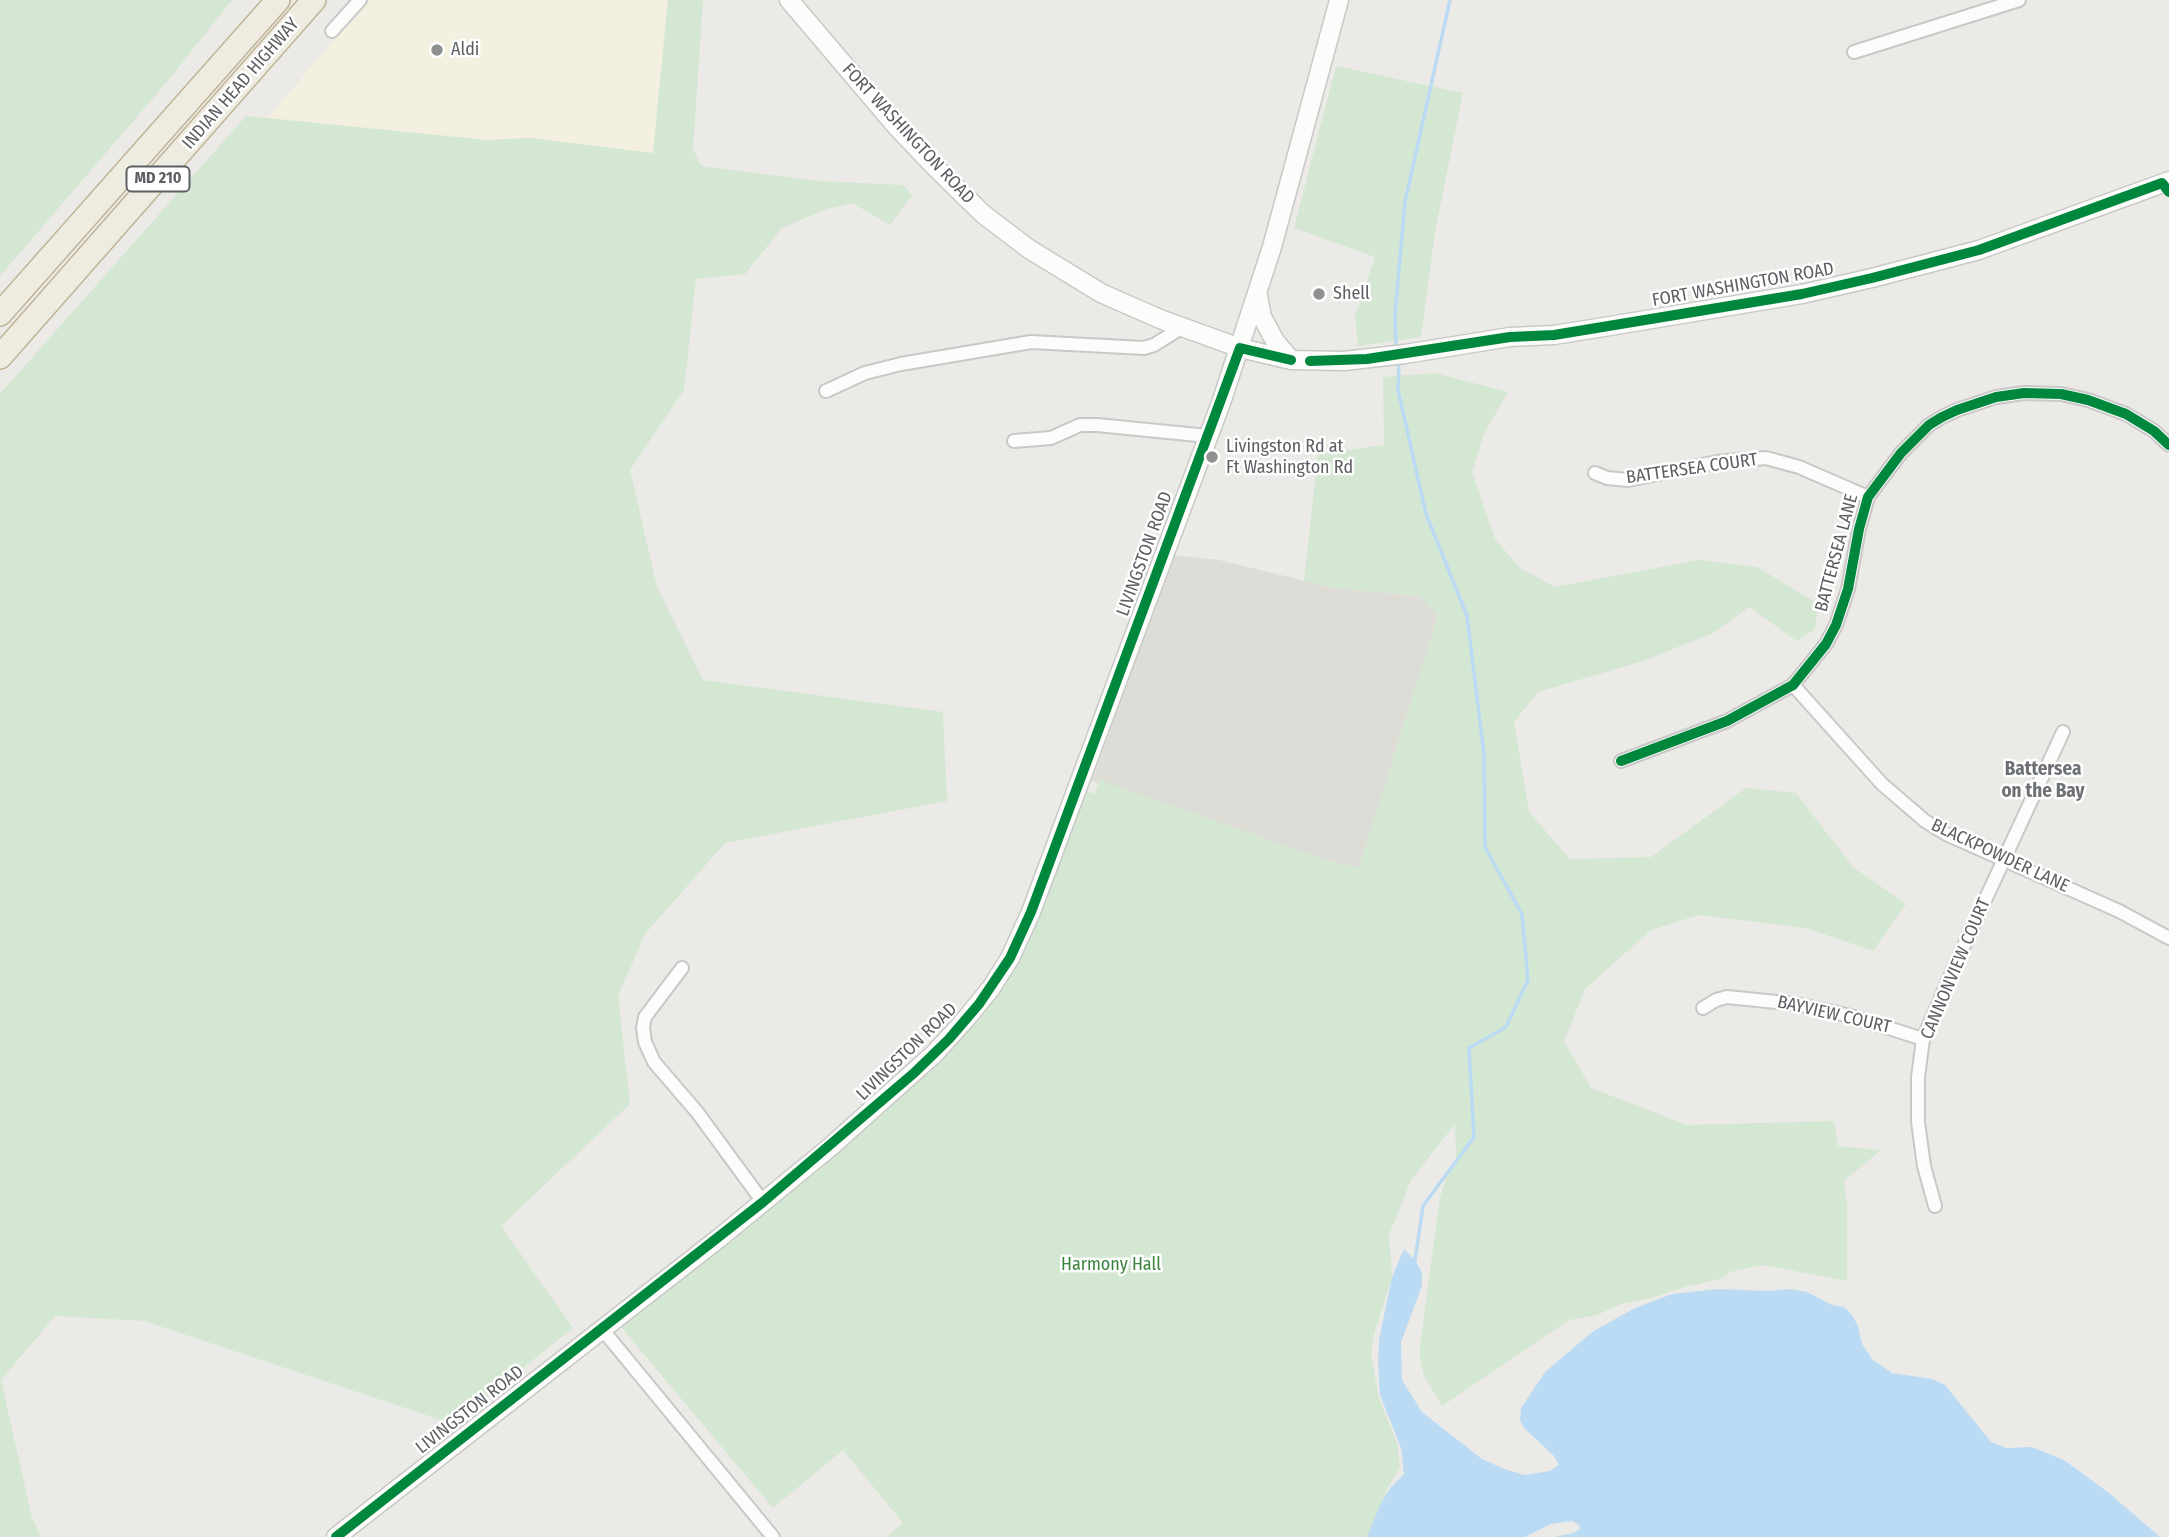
<!DOCTYPE html>
<html>
<head>
<meta charset="utf-8">
<style>
	body { margin:0 }
	canvas { display:block; background:#ebeae6 }
</style>
</head>
<body>
<canvas width="2169" height="1537"></canvas>
<script>
const ctx = document.querySelector('canvas').getContext('2d');
ctx.lineJoin = 'round';
function fill(path, color) { ctx.fillStyle = color; ctx.fill(path, 'evenodd'); }
const toPath = rows => new Path2D(rows.map(r => 'M' + r).join(''));
function stroke(path, color, width, dash) { ctx.strokeStyle = color; ctx.lineWidth = width; ctx.lineCap = dash ? 'butt' : 'round'; ctx.setLineDash(dash || []); ctx.stroke(path); }
function write(font, color, halo, rows, align = 'center') {
  ctx.font = font + ' "Fira Sans Condensed",sans-serif'; ctx.lineWidth = 5; ctx.setLineDash([]); ctx.textBaseline = 'middle'; ctx.strokeStyle = halo; ctx.fillStyle = color; for (const [text, x, y, turn = 0] of rows) {
    ctx.save(); ctx.translate(x, y); ctx.rotate((+turn || 0) * Math.PI / 180); ctx.textAlign = isNaN(turn) ? turn : align; if (halo) ctx.strokeText(text, 0, 0); ctx.fillText(text, 0, 0); ctx.restore();
  }
}
const commercial = toPath([
	[368,0,668,0,653,153,531,138,487,140,268,118]
]);
const education = toPath([
	[1174,555,1219,560,1334,588,1419,596,1438,615,1359,868,1172,824,1092,780]
]);
const green = toPath([
	[0,0,232,0,166,83,0,276],
	[668,0,703,0,693,149,701,166,818,181,903,185,912,195,890,225,852,203,827,209,782,228,745,274,696,279,684,390,630,470,657,587,703,680,943,712,947,801,725,843,645,934,618,996,630,1104,501,1226,573,1328,453,1424,144,1321,55,1316,1,1380,32,1518,41,1537,0,1537,0,394,246,116,487,140,531,138,653,153],
	[1336,66,1463,93,1435,232,1421,337,1358,346,1355,317,1375,257,1294,228],
	[1435,373,1508,392,1484,434,1472,472,1495,539,1520,568,1555,587,1699,560,1757,567,1818,604,1815,629,1797,641,1749,607,1713,633,1643,661,1538,692,1514,722,1529,812,1570,859,1651,857,1746,788,1796,793,1853,867,1906,904,1873,951,1806,928,1699,915,1651,930,1585,989,1564,1041,1591,1088,1687,1125,1834,1121,1838,1146,1881,1150,1844,1181,1847,1205,1847,1281,1763,1265,1730,1272,1723,1278,1685,1287,1655,1297,1621,1304,1597,1315,1569,1320,1442,1406,1424,1376,1419,1353,1440,1197,1447,1176,1456,1161,1455,1124,1411,1180,1389,1235,1392,1277,1374,1334,1371,1354,1379,1399,1397,1443,1400,1467,1387,1489,1378,1537,887,1537,903,1523,843,1450,773,1508,616,1321,727,1234,985,999,1083,789,1095,794,1100,780,1332,862,1359,867,1438,615,1419,596,1334,588,1304,581,1318,454,1384,445,1383,377]
]);
const water = toPath([
	[1404,1249,1415,1260,1422,1273,1422,1286,1401,1342,1402,1380,1422,1412,1482,1459,1504,1469,1525,1475,1550,1471,1559,1465,1554,1456,1524,1428,1520,1420,1521,1408,1545,1372,1592,1332,1635,1308,1672,1294,1718,1289,1769,1291,1790,1289,1807,1292,1832,1305,1844,1307,1852,1315,1858,1326,1862,1344,1873,1360,1892,1373,1932,1379,1945,1385,1991,1442,2007,1448,2032,1447,2064,1460,2109,1493,2160,1537,1554,1537,1573,1533,1580,1529,1579,1525,1572,1521,1551,1524,1525,1537,1367,1537,1380,1505,1391,1487,1404,1474,1401,1448,1380,1395,1378,1363,1379,1340,1392,1277]
]);
const stream = toPath([
	[1396,346,1395,314,1405,202,1450,0],
	[1399,364,1398,390,1426,514,1467,616,1484,754,1485,847,1522,914,1528,980,1506,1027,1469,1048,1474,1137,1423,1206,1415,1260]
]);
const street = toPath([
	[332,31,360,0],
	[1854,52,2019,0],
	[826,391,865,373,901,364,1031,342,1144,348,1154,345,1181,328],
	[1014,441,1051,438,1080,425,1097,425,1208,436],
	[1595,473,1607,478,1628,480,1717,462,1766,458,1799,467,1868,497],
	[1793,685,1882,784,1925,821,1946,834,2119,911,2169,938],
	[1621,761,1727,721,1793,685,1826,644,1836,625,1848,589,1859,529,1868,497,1901,453,1929,425,1942,417,1957,410,1996,397,2024,393,2061,394,2088,400,2126,414,2154,431,2169,445],
	[682,968,645,1017,643,1028,645,1042,654,1062,697,1112,763,1202],
	[1703,1008,1716,1000,1727,997,1796,1004,1851,1016,1923,1039],
	[1935,1206,1924,1166,1918,1122,1918,1077,1923,1039,1961,952,2063,732],
	[602,1329,773,1537]
]);
const secondary = toPath([
	[789,0,896,126,934,166,983,214,1029,249,1101,293,1160,319,1240,348,1291,360,1344,361,1405,354,1510,337,1554,335,1604,327,1802,294,1872,278,1979,250,2169,181],
	[1258,296,1262,317,1275,341,1291,360],
	[336,1537,718,1239,829,1148,934,1054,965,1020,991,988,1010,958,1031,912,1222,400,1272,247,1339,0]
]);
const highway = toPath([
	[0,314,278,0],
	[0,357,314,0]
]);
const cycleway = toPath([
	[1310,361,1367,359,1510,337,1554,335,1802,294,1872,278,1979,250,2162,183,2169,192],
	[1621,761,1727,721,1793,685,1826,644,1836,625,1848,589,1859,529,1868,497,1901,453,1929,425,1942,417,1957,410,1996,397,2024,393,2061,394,2088,400,2126,414,2154,431,2169,445],
	[336,1537,763,1202,914,1073,949,1039,979,1004,1010,958,1031,912,1240,348,1291,360]
]);
const markers = [
	[437,50,7,"#8e9091"],
	[1319,294,7,"#8e9091"],
	[1212,457,7,"#8e9091"]
];
const shields = [
	[158,179,63]
];
const shieldNames = [
	["MD 210",158,179]
];
const poiNames = [
	["Aldi",451,50],
	["Shell",1333,294],
	["Livingston Rd at",1226,447],
	["Ft Washington Rd",1226,468]
];
const streetNames = [
	["INDIAN HEAD HIGHWAY",241,84,-49],
	["FORT WASHINGTON ROAD",908,134,47],
	["FORT WASHINGTON ROAD",1743,285,-10],
	["BATTERSEA COURT",1692,469,-8],
	["BATTERSEA LANE",1837,553,-75],
	["LIVINGSTON ROAD",1145,554,-70],
	["BLACKPOWDER LANE",2000,856,25],
	["CANNONVIEW COURT",1956,969,-67],
	["BAYVIEW COURT",1834,1015,13],
	["LIVINGSTON ROAD",907,1052,-44],
	["LIVINGSTON ROAD",470,1410,-38]
];
const parkNames = [
	["Harmony Hall",1111,1265]
];
const neighbourhoodNames = [
	["Battersea",2043,770],
	["on the Bay",2043,792]
];
fill(commercial, '#f4f0df');
fill(education, '#dedcd6');
fill(green, '#d4e7d2');
fill(water, '#bbdbf4');
stroke(stream, '#bbdbf4', 3.5);
stroke(street, '#c8c8c8', 16);
stroke(secondary, '#c8c8c7', 21);
stroke(highway, '#c1b496', 26);
stroke(street, '#fcfcfb', 12);
stroke(secondary, '#fcfcfb', 18);
stroke(highway, '#eeebe1', 23);
stroke(cycleway, '#00873e', 10);
for (const [x, y, r, color] of markers) { const dot = new Path2D(); dot.arc(x, y, r, 0, 2 * Math.PI); ctx.fillStyle = color; ctx.fill(dot); stroke(dot, '#fff', 2.5); }
for (const [x, y, w] of shields) { const box = new Path2D(); box.roundRect(x - w / 2, y - 12.5, w, 25, 5); ctx.fillStyle = '#fff'; ctx.fill(box); stroke(box, '#5c5f63', 2); }
write('bold 16px', '#5c5f63', null, shieldNames);
write('18px', '#5c5f63', '#fff', poiNames, 'left');
write('18px', '#5c5f63', '#fff', streetNames);
write('18px', '#3a843f', '#fff', parkNames);
write('bold 19px', '#6d7175', '#fff', neighbourhoodNames);
</script>
</body>
</html>
